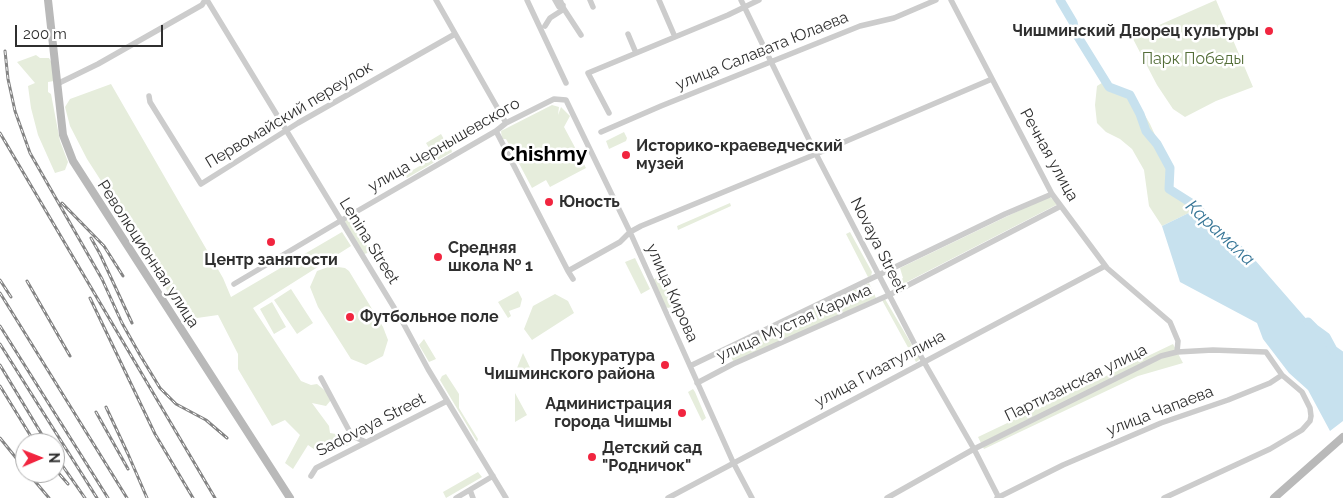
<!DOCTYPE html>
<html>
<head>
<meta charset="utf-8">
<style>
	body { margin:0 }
	#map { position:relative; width:1343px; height:498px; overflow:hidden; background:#fff; font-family:Raleway,sans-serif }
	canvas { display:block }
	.north { position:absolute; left:15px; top:433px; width:50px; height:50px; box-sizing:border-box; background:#fff; border:1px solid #acacac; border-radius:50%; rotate:89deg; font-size:14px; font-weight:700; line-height:20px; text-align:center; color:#2f2f2f }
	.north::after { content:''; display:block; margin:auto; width:18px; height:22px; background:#f1253f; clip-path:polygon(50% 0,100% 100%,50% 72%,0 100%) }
	.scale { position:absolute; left:15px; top:25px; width:148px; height:22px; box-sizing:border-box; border:2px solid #2f2f2f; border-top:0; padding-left:6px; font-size:15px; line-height:18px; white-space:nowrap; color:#2f2f2f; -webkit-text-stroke:4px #fff; paint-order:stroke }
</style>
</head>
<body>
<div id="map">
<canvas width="1343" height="498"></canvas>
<div class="north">N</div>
<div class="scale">200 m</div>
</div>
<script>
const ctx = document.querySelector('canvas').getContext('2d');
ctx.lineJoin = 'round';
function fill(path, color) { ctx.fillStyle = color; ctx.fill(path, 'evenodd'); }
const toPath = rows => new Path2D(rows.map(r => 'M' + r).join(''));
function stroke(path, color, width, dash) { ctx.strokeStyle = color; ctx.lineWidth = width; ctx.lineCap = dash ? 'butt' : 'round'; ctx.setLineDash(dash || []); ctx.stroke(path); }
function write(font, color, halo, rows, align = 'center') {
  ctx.font = font + ' Raleway,sans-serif'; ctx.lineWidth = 5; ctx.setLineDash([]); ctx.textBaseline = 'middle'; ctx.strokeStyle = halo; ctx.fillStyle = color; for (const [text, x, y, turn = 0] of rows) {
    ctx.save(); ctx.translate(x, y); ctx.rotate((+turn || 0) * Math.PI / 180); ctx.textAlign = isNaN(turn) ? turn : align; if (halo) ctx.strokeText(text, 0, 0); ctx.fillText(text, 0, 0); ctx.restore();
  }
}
const green = toPath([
	[1216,0,1253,87,1216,101,1185,117,1173,109,1157,85,1132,37],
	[36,55,40,58,49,58,53,65,54,81,48,82,48,92,51,94,60,141,68,162,65,170,55,173,38,135,31,108,28,86,35,83,17,62],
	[1105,81,1133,95,1150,124,1170,168,1169,189,1199,208,1162,226,1149,206,1144,170,1132,149,1120,139,1106,132,1097,123,1095,105,1097,86],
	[111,84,223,278,231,297,342,232,351,246,253,308,301,381,311,385,317,384,328,393,331,400,326,406,312,403,329,426,330,433,342,435,349,445,321,454,308,445,293,469,285,463,300,435,285,420,272,426,238,369,238,354,218,315,183,320,143,246,87,159,70,126,65,107,70,99],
	[552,105,559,107,558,115,561,107,570,116,564,127,586,168,550,187,546,180,532,188,506,139,502,139,501,131],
	[624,132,627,138,626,141,609,149,606,141],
	[441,134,449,148,434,156,426,143],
	[451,148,452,152,407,178,404,175],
	[1045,198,1051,198,1058,204,903,284,899,281,903,278,900,268],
	[730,203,731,206,678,230,677,226],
	[349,216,371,252,364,254,345,222,345,219],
	[850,232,872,272,871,276,868,277,846,234],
	[635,258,650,289,641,294,625,262],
	[331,266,345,268,349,271,383,327,388,340,383,356,366,365,351,359,318,307,310,287,317,271],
	[661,275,674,306,668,308,666,307,653,280],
	[869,283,876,298,734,363,728,350],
	[291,289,313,323,297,334,274,300],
	[518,291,522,299,520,307,509,311,511,316,508,318,498,302],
	[555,294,568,301,574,313,532,340,524,329,533,306],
	[885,299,919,357,919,360,916,362,882,300],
	[272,302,286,327,274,334,260,309],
	[424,339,436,359,429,362,419,345],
	[1173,344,1183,363,1138,376,984,449,978,437],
	[523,353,534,376,527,379,513,378],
	[446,374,459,394,459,408,478,439,477,442,440,380,442,376],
	[693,389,695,392,706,418,702,421,688,392],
	[515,393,527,415,515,422],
	[478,472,482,477,446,498,443,492]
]);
const water = toPath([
	[1199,208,1248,252,1302,314,1340,356,1343,357,1343,421,1330,431,1308,390,1289,373,1263,339,1257,323,1180,282,1162,226]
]);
const river = toPath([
	[1060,0,1073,22,1075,32,1109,87,1130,95,1140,114,1146,131,1157,144,1170,168,1169,189,1199,208,1203,218],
	[1308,322,1315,329,1326,337,1333,350,1343,357]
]);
const street = toPath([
	[207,0,401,319,428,369,506,498],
	[436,0,506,123],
	[527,0,566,83],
	[555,0,559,7,563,5],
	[590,0,593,7],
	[659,0,675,37],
	[741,0,816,154,924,362,974,449,999,498],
	[951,0,1052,194,1107,268,1170,322,1178,341,1177,352],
	[564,9,581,35],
	[545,26,550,18,564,9,560,0],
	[628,34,636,53],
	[57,84,98,64,202,5,205,0],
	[149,96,150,102,201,184,298,123,455,34],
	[609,113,588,73,728,15,759,0],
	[496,131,568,271],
	[601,132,661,106,860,26,894,18,936,0],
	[573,279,568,271,620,242,630,232,641,226,816,154,992,79],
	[234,284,347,217,496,131,506,123,554,99,566,100,630,232,733,462,752,498],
	[690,366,1005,214,1052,194],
	[321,378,352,436,366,442],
	[697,383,733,364,889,295,1061,206],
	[311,476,316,468,447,401],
	[470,490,473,498],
	[456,498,493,476],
	[668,498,1105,266],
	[887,498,974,449,1161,356,1177,352,1213,350,1266,352,1282,375],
	[997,498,1063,465,1161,423,1228,400,1270,383,1282,375,1302,392,1310,408,1311,416,1310,421,1302,430,1270,449,1164,498]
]);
const secondary = toPath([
	[48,0,63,135,73,161,290,498],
	[1274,498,1343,437]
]);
const rail = toPath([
	[5,51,8,79,15,111,30,153,102,279,122,323,140,355,160,388,176,404,206,420,227,438],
	[0,133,215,498],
	[62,203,104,246,123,276],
	[91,238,100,254,132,323],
	[0,280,11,297],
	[27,281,70,356],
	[0,293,127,498],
	[90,298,155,434,193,498],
	[0,326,108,498],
	[0,344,97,498],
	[0,365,47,443],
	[0,386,35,443],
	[106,407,128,454,147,498],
	[96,412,128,469],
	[0,438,25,469],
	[55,455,85,498],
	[55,469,68,484],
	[28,473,49,498]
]);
const markers = [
	[1269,31,5,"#f1253f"],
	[626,155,5,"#f1253f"],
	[549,202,5,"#f1253f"],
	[271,242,5,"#f1253f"],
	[438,257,5,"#f1253f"],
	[350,317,5,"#f1253f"],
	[665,365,5,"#f1253f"],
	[682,413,5,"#f1253f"],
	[592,457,5,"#f1253f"]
];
const poiNames = [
	["Чишминский Дворец культуры",1259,31,"right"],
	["Историко-краеведческий",636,146],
	["музей",636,164],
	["Юность",559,202],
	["Средняя",448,248],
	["школа № 1",448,266],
	["Центр занятости",271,260,"center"],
	["Футбольное поле",360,317],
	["Прокуратура",655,356,"right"],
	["Чишминского района",655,374,"right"],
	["Администрация",672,404,"right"],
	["города Чишмы",672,422,"right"],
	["Детский сад",602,448],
	["\"Родничок\"",602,466]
];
const streetNames = [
	["улица Салавата Юлаева",762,51,-22],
	["Первомайский переулок",289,115,-31],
	["улица Чернышевского",444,145,-30],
	["Речная улица",1049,155,61],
	["Lenina Street",369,241,58],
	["Novaya Street",878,245,63],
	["Революционная улица",148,254,57],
	["улица Кирова",672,293,66],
	["улица Мустая Карима",794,323,-24],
	["улица Гизатуллина",880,369,-28],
	["Партизанская улица",1076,383,-26],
	["улица Чапаева",1160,411,-21],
	["Sadovaya Street",371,425,-27]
];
const parkNames = [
	["Парк Победы",1193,59]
];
const waterNames = [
	["Карамала",1220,233,43]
];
const districtNames = [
	["Chishmy",544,155]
];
fill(green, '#e6eddc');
fill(water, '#c7e1ee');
stroke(river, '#c7e1ee', 9);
stroke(street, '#ccc', 5.5);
stroke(secondary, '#b9b9b9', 8);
stroke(rail, '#848484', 3);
stroke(rail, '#fff', 1, [4]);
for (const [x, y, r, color] of markers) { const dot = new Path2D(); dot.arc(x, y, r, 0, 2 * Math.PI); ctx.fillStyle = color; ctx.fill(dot); stroke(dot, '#fff', 2); }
write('bold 16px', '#2f2f2f', '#fff', poiNames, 'left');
write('16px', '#2f2f2f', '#fff', streetNames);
write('16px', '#546e39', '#fff', parkNames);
write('italic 18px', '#377697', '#fff', waterNames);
write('bold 21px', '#000', '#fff', districtNames);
</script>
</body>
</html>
